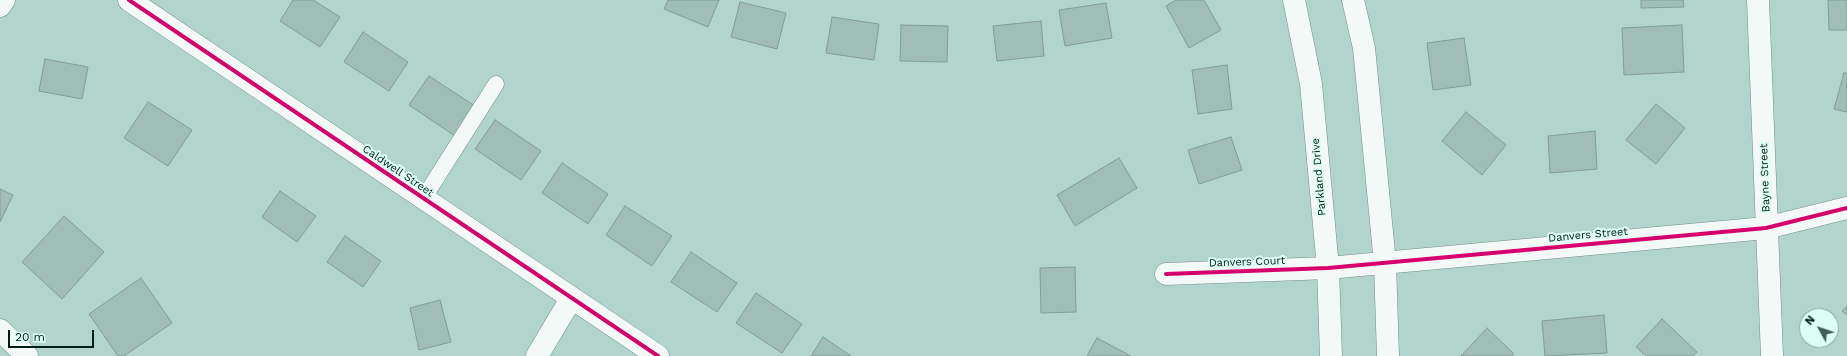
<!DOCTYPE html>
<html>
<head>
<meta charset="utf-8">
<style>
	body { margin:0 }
	#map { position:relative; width:1847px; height:356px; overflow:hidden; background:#b1d5cc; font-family:"Work Sans",sans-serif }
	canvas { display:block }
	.north { position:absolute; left:1799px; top:308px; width:40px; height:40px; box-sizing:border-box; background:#ddfef4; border:1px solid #85a49c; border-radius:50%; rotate:310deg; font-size:11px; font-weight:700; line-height:16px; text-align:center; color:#021c17 }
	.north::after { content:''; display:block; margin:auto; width:14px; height:18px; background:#3f5d56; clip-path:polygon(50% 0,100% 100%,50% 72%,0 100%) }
	.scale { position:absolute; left:8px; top:330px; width:86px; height:18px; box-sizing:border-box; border:2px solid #021c17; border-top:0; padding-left:5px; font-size:12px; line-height:14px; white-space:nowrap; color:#021c17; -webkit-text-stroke:3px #ddfef4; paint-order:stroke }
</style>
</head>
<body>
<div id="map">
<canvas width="1847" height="356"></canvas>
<div class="north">N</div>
<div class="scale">20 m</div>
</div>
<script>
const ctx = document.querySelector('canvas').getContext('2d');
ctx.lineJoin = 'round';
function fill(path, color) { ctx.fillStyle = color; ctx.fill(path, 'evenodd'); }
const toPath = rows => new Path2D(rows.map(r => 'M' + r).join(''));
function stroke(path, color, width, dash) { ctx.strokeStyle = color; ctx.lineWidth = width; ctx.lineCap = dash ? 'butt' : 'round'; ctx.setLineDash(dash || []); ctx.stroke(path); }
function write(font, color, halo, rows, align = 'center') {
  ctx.font = font + ' "Work Sans",sans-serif'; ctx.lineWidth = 4; ctx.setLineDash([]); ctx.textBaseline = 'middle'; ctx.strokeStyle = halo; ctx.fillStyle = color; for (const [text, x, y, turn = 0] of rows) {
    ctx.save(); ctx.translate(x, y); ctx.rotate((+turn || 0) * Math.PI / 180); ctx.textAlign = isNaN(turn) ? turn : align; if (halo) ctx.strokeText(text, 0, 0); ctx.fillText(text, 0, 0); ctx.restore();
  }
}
const building = toPath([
	[293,0,313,0,340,17,320,47,280,21,293,0],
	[668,0,719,0,708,27,664,9,668,0],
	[1176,0,1204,0,1221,30,1189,48,1166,6,1176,0],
	[1641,0,1683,0,1684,7,1641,8,1641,0],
	[1828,0,1847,0,1847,30,1829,30,1828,0],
	[740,2,786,13,777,49,731,37,740,2],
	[1106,3,1112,38,1065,46,1059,10,1106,3],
	[832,17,879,24,874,60,826,53,832,17],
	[1041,21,1044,56,997,61,993,26,1041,21],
	[901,25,948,26,947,62,900,61,901,25],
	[1682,25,1684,72,1624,75,1622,28,1682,25],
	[363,32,408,62,389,91,344,62,363,32],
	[1464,38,1471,85,1433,90,1427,43,1464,38],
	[45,59,88,67,82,99,39,91,45,59],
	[1227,65,1232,109,1198,114,1192,70,1227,65],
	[1844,73,1847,73,1847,112,1834,109,1844,73],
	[429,76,475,106,455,136,409,105,429,76],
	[148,102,192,130,168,166,124,138,148,102],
	[1656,104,1685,128,1656,164,1626,140,1656,104],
	[1466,112,1506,145,1482,175,1442,141,1466,112],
	[495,120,541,151,521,180,475,149,495,120],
	[1595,131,1597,169,1550,173,1548,136,1595,131],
	[1231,137,1242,170,1199,184,1188,150,1231,137],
	[1119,158,1137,188,1075,226,1057,195,1119,158],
	[562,163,608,194,588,224,542,193,562,163],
	[0,189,13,195,0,222,0,189],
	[280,191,316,216,297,242,262,217,280,191],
	[625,206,672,236,652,266,606,235,625,206],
	[64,216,104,252,62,299,22,262,64,216],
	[345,236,381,261,363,287,327,262,345,236],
	[691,252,737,283,717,312,671,282,691,252],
	[1075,267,1076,312,1041,313,1040,268,1075,267],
	[141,278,172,323,124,356,118,356,89,314,141,278],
	[756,293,802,324,782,353,736,323,756,293],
	[440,300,451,342,419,350,410,308,440,300],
	[1847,306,1847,315,1842,311,1847,306],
	[1604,315,1607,353,1545,356,1542,321,1604,315],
	[1662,319,1697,352,1693,356,1646,356,1636,347,1662,319],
	[1487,328,1514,354,1512,356,1461,356,1487,328],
	[823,337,851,356,811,356,823,337],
	[1097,338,1131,356,1087,356,1097,338]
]);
const service = toPath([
	[423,199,496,84]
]);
const minor = toPath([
	[129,0,658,356],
	[1758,0,1772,356],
	[0,6,4,0],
	[1166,274,1328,268,1766,228,1847,208],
	[0,330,27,356],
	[537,356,571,299]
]);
const tertiary = toPath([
	[1294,0,1311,84,1328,268,1331,356],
	[1353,0,1364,48,1385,263,1388,356]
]);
const cycleway = toPath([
	[129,0,658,356],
	[1166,274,1328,268,1766,228,1847,208]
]);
const streetNames = [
	["Caldwell Street",398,171,34],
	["Parkland Drive",1319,177,-95],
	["Bayne Street",1765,178,-92],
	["Danvers Street",1588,235,-5],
	["Danvers Court",1247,262,-2]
];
fill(building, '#a0bdb6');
stroke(building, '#809d96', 1);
stroke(service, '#728f88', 17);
stroke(minor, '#728f88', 23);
stroke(tertiary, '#728f88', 23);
stroke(service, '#f3f9f7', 16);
stroke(minor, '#f3f9f7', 22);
stroke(tertiary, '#f3f9f7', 22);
stroke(cycleway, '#d6006c', 4);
write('11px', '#021c17', '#ddfef4', streetNames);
</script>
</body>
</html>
